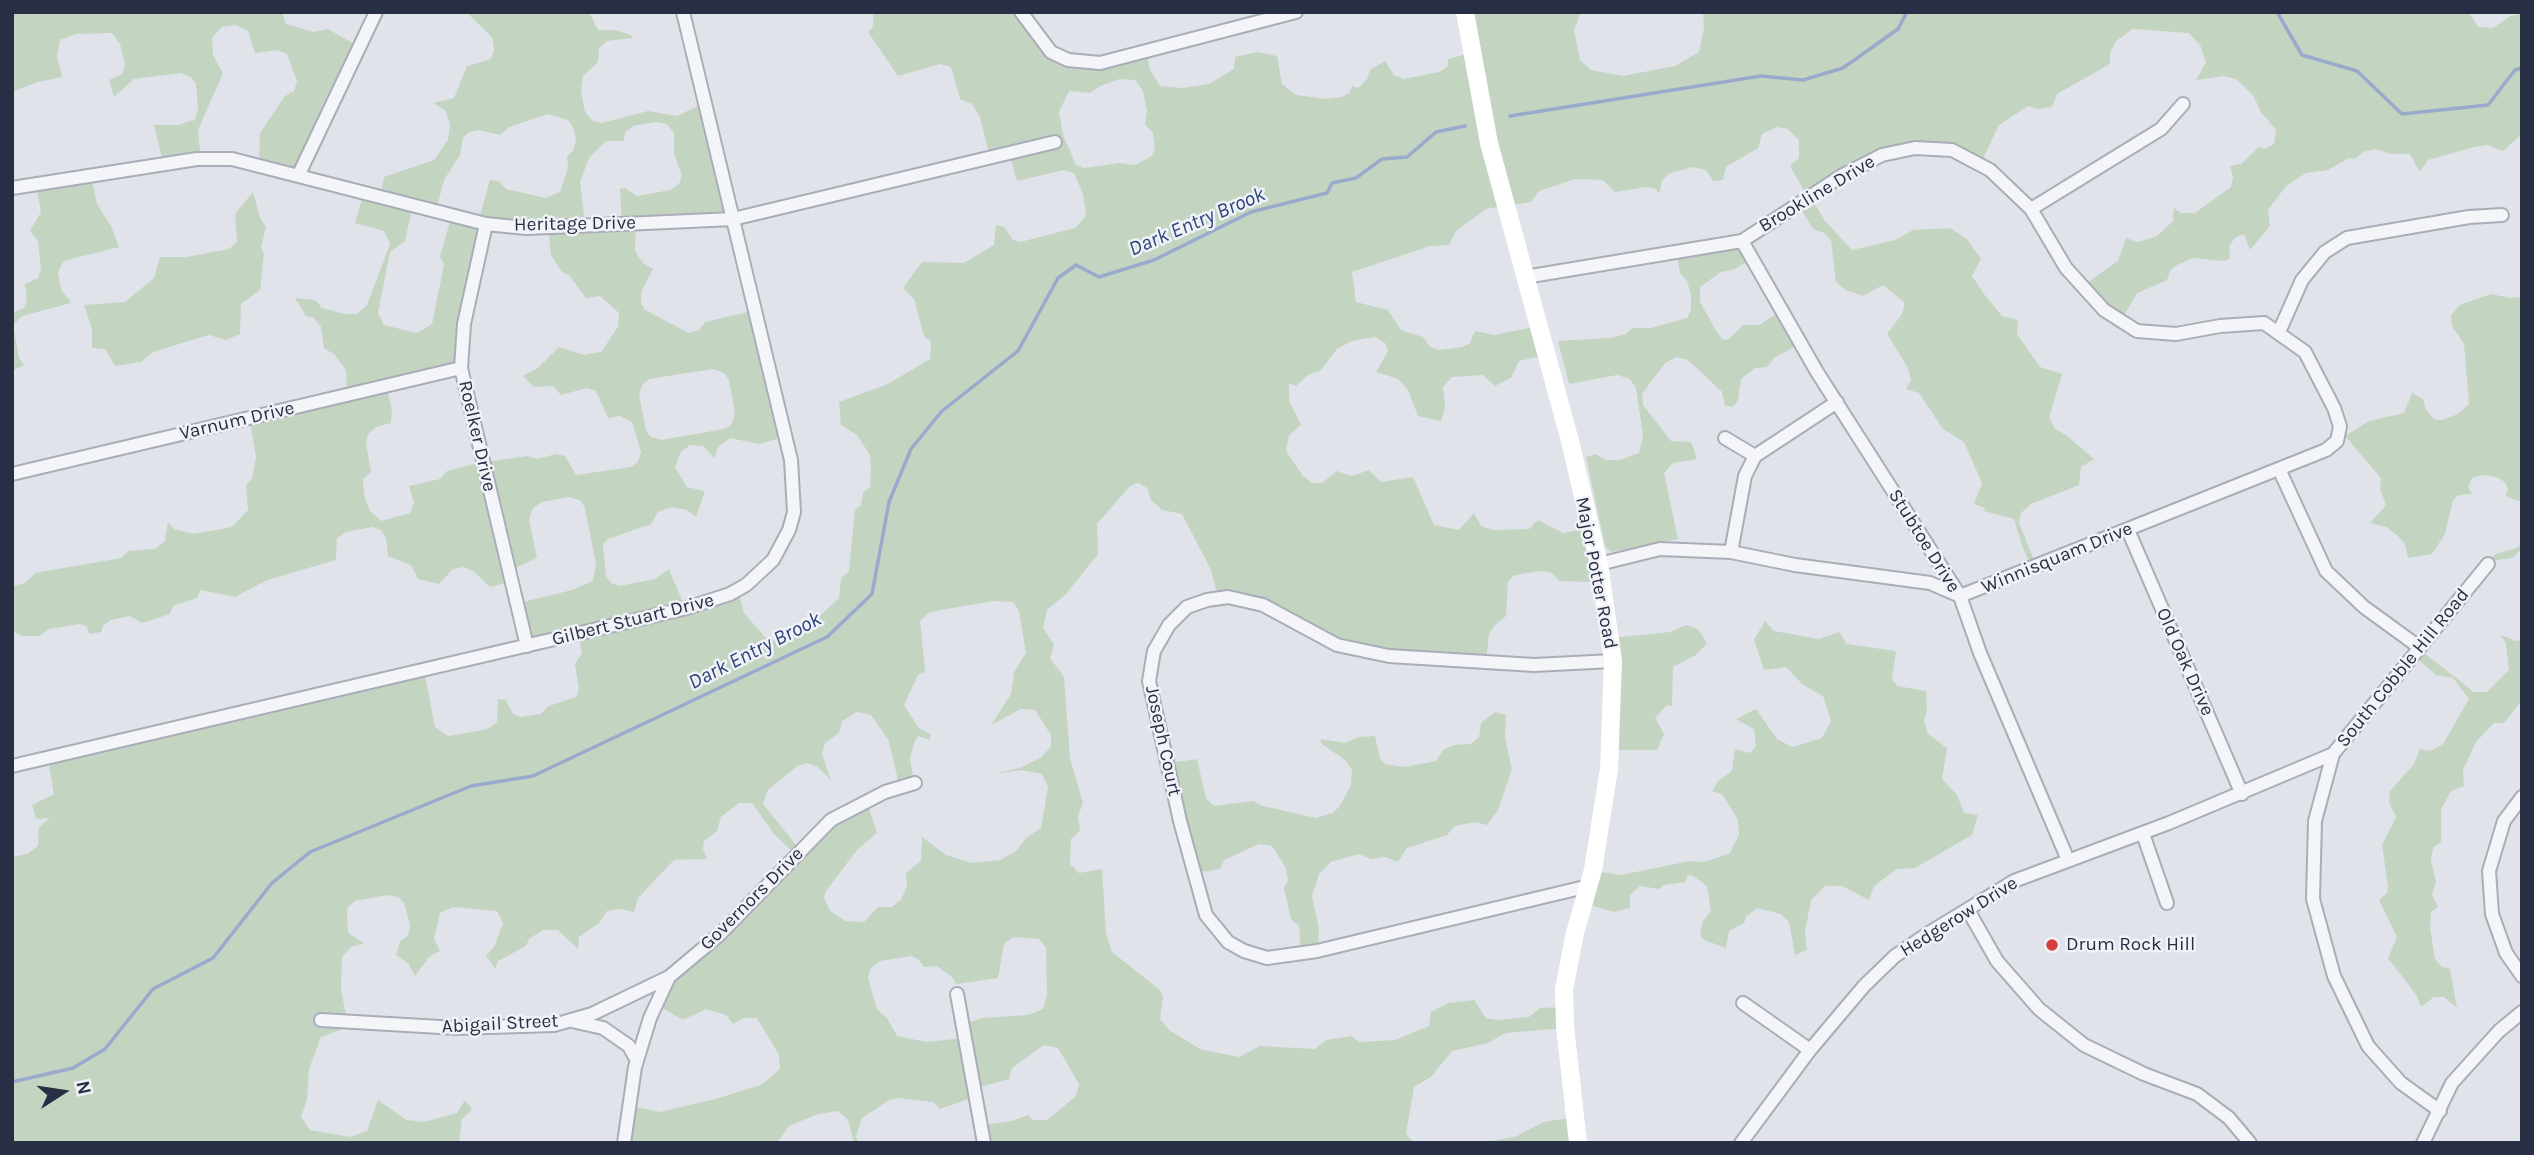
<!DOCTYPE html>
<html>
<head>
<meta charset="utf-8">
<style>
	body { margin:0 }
	#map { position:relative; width:2534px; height:1155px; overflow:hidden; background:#e1e3ea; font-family:Karla,sans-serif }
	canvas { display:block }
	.frame { position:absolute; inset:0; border:14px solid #282e43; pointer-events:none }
	.north { position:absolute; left:28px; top:1057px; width:70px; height:70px; -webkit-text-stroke:5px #f0f2f8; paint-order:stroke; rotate:78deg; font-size:19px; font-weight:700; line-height:28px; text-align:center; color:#282e43 }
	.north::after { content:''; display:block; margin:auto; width:24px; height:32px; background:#282e43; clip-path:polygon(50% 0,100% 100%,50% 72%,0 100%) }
</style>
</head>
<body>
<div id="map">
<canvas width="2534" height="1155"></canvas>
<div class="frame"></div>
<div class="north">N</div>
</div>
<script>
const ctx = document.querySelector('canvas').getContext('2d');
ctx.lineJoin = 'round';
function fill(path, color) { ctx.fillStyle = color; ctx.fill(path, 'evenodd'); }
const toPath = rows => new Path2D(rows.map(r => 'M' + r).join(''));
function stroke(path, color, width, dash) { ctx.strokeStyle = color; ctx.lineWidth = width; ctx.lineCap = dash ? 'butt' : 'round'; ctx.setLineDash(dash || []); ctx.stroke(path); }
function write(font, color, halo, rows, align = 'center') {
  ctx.font = font + ' Karla,sans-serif'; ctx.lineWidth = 5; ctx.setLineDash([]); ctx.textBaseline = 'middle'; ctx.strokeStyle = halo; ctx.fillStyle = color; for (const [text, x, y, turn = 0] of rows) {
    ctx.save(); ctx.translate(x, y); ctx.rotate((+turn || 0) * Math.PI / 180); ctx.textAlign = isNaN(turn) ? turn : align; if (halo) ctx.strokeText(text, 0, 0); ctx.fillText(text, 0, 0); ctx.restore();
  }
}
const green = toPath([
	[12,12,282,12,286,24,313,32,328,29,354,44,325,100,297,169,259,161,260,133,285,96,294,91,297,81,287,54,278,50,255,53,248,31,236,25,222,27,212,38,213,55,223,73,198,130,201,160,164,167,154,125,179,125,195,119,198,108,196,84,191,77,181,73,134,79,114,97,109,80,122,74,125,65,120,44,112,33,76,34,60,40,57,56,62,77,38,82,12,92],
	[466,12,589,12,598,30,615,30,631,35,632,38,607,41,599,48,598,62,583,76,581,90,585,112,593,121,602,123,648,111,677,116,700,105,729,214,636,224,635,251,643,263,653,269,641,292,641,303,645,310,689,333,699,330,705,322,752,311,780,438,759,444,730,438,719,446,714,458,703,446,690,445,681,452,675,467,687,487,705,491,696,517,687,510,672,507,658,512,651,524,608,539,603,544,606,576,611,583,619,586,655,579,669,569,683,603,737,587,744,613,765,637,778,641,806,629,839,598,841,578,849,571,855,510,861,505,863,493,870,487,871,468,870,455,857,435,841,425,839,402,888,384,930,359,931,342,924,336,914,299,903,288,922,262,964,263,994,245,996,225,1004,227,1013,240,1020,242,1075,228,1086,216,1083,194,1074,173,1064,170,1017,181,1009,152,989,154,980,117,972,104,960,99,951,67,940,64,898,76,868,32,873,26,873,12,1018,12,1021,24,1042,46,1070,57,1090,60,1146,48,1150,70,1160,86,1182,88,1209,84,1234,69,1235,57,1257,52,1277,56,1282,84,1296,95,1327,99,1342,97,1349,93,1352,86,1358,88,1367,79,1370,70,1385,61,1394,75,1404,79,1439,72,1448,66,1448,59,1471,53,1465,12,1581,12,1574,30,1580,60,1591,70,1623,76,1675,66,1699,52,1704,28,1703,12,2469,12,2478,27,2493,28,2510,16,2522,14,2522,134,2503,151,2487,145,2474,147,2428,160,2420,172,2410,154,2390,154,2376,149,2363,152,2355,159,2349,158,2328,170,2306,173,2286,186,2268,210,2270,226,2250,250,2244,234,2235,238,2229,246,2230,258,2225,261,2193,258,2177,265,2170,271,2167,280,2137,293,2122,319,2085,284,2118,261,2126,238,2138,242,2157,236,2173,221,2174,208,2181,213,2195,213,2231,187,2233,177,2230,166,2241,164,2259,147,2265,149,2274,144,2276,130,2261,112,2253,95,2236,79,2223,76,2196,80,2206,62,2200,45,2189,33,2133,29,2116,41,2110,53,2110,64,2057,94,2052,107,2038,109,2028,106,1999,125,1981,163,1913,146,1810,196,1825,221,1852,250,1895,240,1913,230,1950,228,1967,239,1981,259,1972,276,1984,294,2002,316,2018,320,2017,334,2040,367,2062,374,2049,418,2055,429,2066,435,2094,459,2081,467,2079,485,2031,504,2021,513,2019,523,2036,565,2031,565,2023,548,2014,519,1984,511,1985,508,1974,504,1982,483,1964,442,1943,429,1919,393,1906,389,1911,380,1908,368,1887,334,1902,314,1905,303,1883,285,1863,296,1846,290,1836,282,1831,240,1824,233,1813,229,1798,204,1807,196,1790,166,1799,158,1799,140,1788,129,1777,127,1762,134,1758,148,1726,167,1723,180,1713,181,1706,170,1693,167,1670,173,1662,180,1659,194,1656,189,1646,187,1615,192,1603,180,1575,179,1539,191,1531,202,1486,209,1456,231,1449,245,1430,246,1352,272,1356,302,1388,310,1401,330,1423,337,1430,347,1439,350,1462,347,1470,343,1475,331,1494,335,1534,327,1541,356,1519,361,1511,378,1495,386,1483,375,1452,377,1443,387,1445,408,1441,421,1418,416,1408,390,1398,379,1376,372,1388,351,1385,343,1375,337,1352,341,1337,349,1320,371,1308,375,1296,386,1289,383,1289,401,1301,425,1289,435,1286,451,1303,476,1312,483,1322,483,1337,471,1352,476,1369,470,1381,482,1413,477,1434,525,1459,530,1474,513,1481,526,1493,530,1529,529,1538,520,1563,533,1583,529,1593,582,1559,581,1552,573,1541,571,1515,575,1508,581,1506,616,1494,626,1489,634,1486,661,1344,647,1268,605,1218,598,1211,570,1182,514,1162,510,1151,500,1147,488,1138,483,1130,486,1097,524,1098,554,1066,594,1047,610,1043,628,1054,645,1050,658,1064,677,1070,758,1083,803,1078,816,1080,831,1071,839,1070,864,1079,873,1102,869,1106,933,1112,952,1160,990,1163,997,1160,1019,1169,1030,1200,1049,1239,1057,1260,1046,1315,1049,1326,1040,1352,1036,1359,1042,1395,1040,1429,1026,1431,1012,1448,1003,1474,1000,1486,1018,1498,1020,1529,1017,1540,1008,1564,1007,1566,1028,1506,1033,1488,1043,1452,1051,1431,1077,1414,1087,1406,1134,1414,1143,985,1143,982,1125,1012,1121,1028,1115,1033,1120,1047,1120,1076,1096,1079,1084,1058,1048,1044,1045,1012,1068,1009,1079,977,1088,977,1096,940,1109,933,1102,897,1098,888,1101,862,1118,856,1136,858,1143,854,1143,848,1120,838,1111,818,1114,789,1126,777,1143,625,1143,631,1106,660,1112,715,1099,761,1085,780,1069,779,1055,757,1018,743,1018,733,1024,726,1015,706,1009,683,1020,657,1005,668,979,794,853,774,834,752,803,739,803,721,817,717,831,704,841,703,849,707,859,674,860,638,898,634,912,620,909,607,911,599,923,579,937,578,949,558,930,543,930,529,939,526,946,498,961,495,969,486,955,494,947,503,923,497,911,453,907,440,913,434,939,440,951,429,957,415,976,408,963,396,955,400,941,408,936,410,925,404,903,398,897,387,895,355,901,347,908,348,933,364,943,351,947,342,957,341,989,347,1021,340,1030,321,1037,309,1069,307,1100,301,1117,310,1130,350,1137,367,1131,378,1100,406,1120,424,1122,457,1113,465,1100,472,1109,462,1119,459,1143,12,1143,12,857,27,854,38,846,39,827,50,818,36,819,32,805,54,794,48,760,425,675,435,727,448,736,488,729,497,722,498,699,506,700,513,714,520,717,541,714,549,706,576,697,579,689,575,664,582,653,578,631,526,641,519,603,572,590,593,581,596,564,585,508,581,501,570,497,542,502,533,508,529,519,537,558,511,570,512,581,490,587,473,571,464,567,453,569,439,584,418,579,411,565,388,556,386,538,381,530,372,527,346,532,337,538,336,560,267,580,235,597,201,590,197,598,173,606,170,614,142,623,130,616,111,620,103,626,101,632,90,634,86,626,79,624,49,629,39,636,22,636,12,631,12,586,25,583,35,573,121,558,129,551,155,549,165,541,168,522,174,529,194,534,232,527,248,510,246,485,252,479,256,457,249,417,347,394,346,370,335,355,324,348,321,327,314,318,306,316,295,298,315,300,322,308,345,314,357,314,367,305,390,244,384,231,355,223,364,191,381,193,384,177,434,160,448,140,450,124,445,110,433,103,454,98,467,66,491,59,494,50,492,37],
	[1120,79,1135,80,1143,91,1147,111,1145,124,1153,133,1155,148,1152,156,1135,165,1119,163,1084,168,1076,165,1063,135,1059,112,1069,91,1090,93,1100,86],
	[548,114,568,120,574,129,576,141,573,151,567,156,568,168,560,192,546,198,506,189,499,181,490,180,479,219,452,215,440,256,444,265,432,324,417,333,384,325,378,313,390,252,405,241,413,204,437,207,444,180,460,155,463,138,469,132,479,130,500,135,509,127],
	[655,122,667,124,674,133,674,154,682,175,679,184,670,190,637,196,625,188,620,189,622,222,585,224,580,182,589,158,606,141,624,141,625,132,633,126],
	[487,223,548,228,551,255,562,272,569,275,586,298,600,296,619,313,618,327,601,352,584,355,559,347,538,368,523,376,534,387,553,386,561,395,587,388,596,391,608,418,620,416,632,422,641,452,638,462,631,467,576,475,565,456,556,454,537,459,528,456,478,463,447,471,440,479,409,486,414,503,410,513,381,521,370,511,364,495,363,479,371,472,366,442,368,434,376,427,391,423,392,410,386,385,463,363],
	[713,369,724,373,729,380,735,414,731,425,724,429,661,440,651,437,646,431,639,394,643,384,649,379],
	[993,601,1013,602,1019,611,1026,653,1014,672,1011,694,991,725,1021,709,1035,710,1051,735,1051,747,1040,758,1020,768,993,774,1021,770,1042,774,1048,787,1041,828,1027,837,1016,851,1000,860,972,863,946,855,922,837,921,861,906,873,907,886,901,900,891,907,878,907,864,922,846,921,830,911,824,898,826,891,857,850,877,833,867,802,828,823,797,846,763,804,768,790,797,766,807,763,818,767,831,780,822,754,825,743,839,733,842,721,857,712,871,715,889,741,899,785,914,783,910,758,914,743,918,736,930,740,930,734,919,728,904,705,918,675,925,672,920,621,930,612],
	[1013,937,1039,939,1046,948,1047,995,1043,1009,1028,1015,983,1018,963,1024,964,1038,926,1042,897,1036,887,1018,877,1009,868,978,870,969,880,961,911,956,918,959,924,967,937,966,952,977,956,984,998,978,1004,944],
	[91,176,97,204,111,226,119,247,63,261,58,273,61,289,71,303,22,316,13,325,19,358,24,365,12,371,12,313,24,308,27,300,25,284,38,278,41,268,38,241,30,231,41,212,36,184],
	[253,192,260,218,266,227,261,248,264,253,260,290,241,304,240,334,226,340,209,335,153,352,141,362,115,366,105,349,92,348,92,329,84,305,125,302,154,278,160,257,187,257,229,249,237,242,235,214],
	[1741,240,1750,260,1735,269,1721,272,1700,287,1700,302,1715,329,1723,340,1729,339,1743,325,1759,325,1782,310,1800,344,1775,357,1767,367,1755,368,1741,379,1738,400,1733,407,1725,406,1722,392,1688,360,1676,357,1665,363,1642,394,1643,405,1671,441,1691,442,1697,459,1673,463,1664,473,1678,539,1611,552,1605,546,1586,457,1596,454,1606,460,1620,460,1639,453,1643,436,1636,388,1630,379,1617,375,1569,384,1558,341,1610,338,1626,334,1632,328,1651,328,1687,318,1691,310,1691,295,1687,281,1680,273,1676,252],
	[2491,294,2510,298,2522,297,2522,502,2505,496,2508,490,2505,482,2496,477,2483,475,2472,478,2468,487,2472,494,2459,495,2453,500,2445,534,2432,554,2408,558,2405,544,2398,536,2386,527,2370,523,2386,505,2380,489,2381,478,2345,436,2369,421,2404,413,2412,393,2423,399,2426,410,2434,419,2442,420,2458,414,2469,404,2464,344,2452,326,2451,315,2460,305],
	[2522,543,2522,549,2512,558,2490,561,2495,554,2517,548],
	[1765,621,1774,631,1819,639,1839,632,1847,644,1896,651,1892,679,1897,686,1926,691,1927,710,1924,721,1928,734,1947,748,1942,779,1957,795,1964,813,1978,815,1972,835,1915,868,1897,869,1874,886,1869,900,1842,886,1825,886,1811,900,1805,932,1807,950,1795,955,1789,922,1781,914,1757,908,1746,917,1744,923,1729,931,1726,948,1704,940,1700,934,1703,921,1711,911,1707,886,1693,876,1688,875,1685,882,1664,885,1659,889,1640,886,1630,895,1630,908,1614,912,1586,904,1594,871,1621,875,1690,861,1704,862,1730,853,1739,834,1738,820,1722,794,1712,791,1718,781,1732,771,1735,749,1750,753,1756,746,1754,729,1736,719,1756,709,1777,739,1792,747,1822,738,1831,721,1823,696,1803,685,1786,667,1764,670,1754,640],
	[1686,625,1698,629,1707,643,1696,655,1673,667,1672,706,1667,705,1655,718,1664,734,1657,750,1613,750,1611,638,1670,632],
	[2501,635,2516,641,2522,640,2522,700,2504,723,2494,723,2476,742,2463,770,2464,786,2451,791,2441,809,2441,842,2433,848,2431,860,2436,882,2432,895,2438,907,2431,912,2430,927,2435,959,2442,967,2450,969,2457,1008,2444,997,2434,997,2421,1007,2417,996,2388,958,2397,937,2379,900,2387,893,2388,887,2382,845,2396,817,2389,802,2390,791,2414,764,2420,749,2430,751,2443,744,2469,699,2453,678,2436,675,2413,655,2419,649,2474,692,2487,692,2509,670,2506,644],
	[1495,712,1506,715,1505,738,1512,769,1498,810,1487,825,1475,822,1455,826,1447,835,1407,848,1398,862,1385,857,1371,859,1359,854,1331,862,1319,874,1312,896,1319,929,1318,948,1301,950,1299,926,1291,919,1284,888,1288,880,1286,868,1272,846,1259,844,1224,860,1220,869,1196,873,1169,763,1197,759,1206,798,1214,806,1253,801,1263,806,1316,818,1332,813,1339,807,1351,786,1352,770,1345,760,1322,744,1320,739,1345,743,1359,737,1375,736,1380,758,1385,764,1405,767,1436,761,1443,750,1454,745,1471,744,1479,737,1481,723],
	[1576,1117,1579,1143,1483,1143,1517,1136,1543,1122]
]);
const stream = toPath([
	[2277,12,2302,55,2357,71,2402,114,2488,105,2515,70,2522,68],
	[1510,116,1761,76,1803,80,1843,68,1898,29,1907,12],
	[12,1082,73,1068,105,1049,153,989,213,958,272,883,310,852,471,786,533,776,827,637,872,594,889,502,911,449,942,411,1018,351,1058,278,1076,265,1099,277,1154,260,1251,212,1327,193,1332,183,1356,178,1382,159,1407,157,1436,132,1465,126]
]);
const street = toPath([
	[1021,12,1051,52,1068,60,1100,63,1296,12],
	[299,174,376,12],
	[12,188,197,159,232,159,486,224,526,228,646,223,733,219,1055,142],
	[2031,209,2161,129,2183,104],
	[486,224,464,324,461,368,527,646],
	[1742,241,1817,372,1960,596,1980,653,2068,860],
	[1525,277,1742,241,1843,175,1882,155,1915,148,1952,150,1990,170,2031,209,2066,268,2104,310,2137,331,2176,334,2220,326,2264,323,2305,352,2334,408,2340,426,2337,441,2326,450,1960,596,1930,583,1795,565,1731,552,1660,549,1599,564],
	[2279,332,2302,280,2325,252,2347,238,2469,217,2502,215],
	[1725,438,1755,456],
	[2279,469,2326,571,2364,607,2419,647],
	[12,474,461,368],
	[2128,530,2242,794],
	[1731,552,1745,476,1755,456,1837,402],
	[12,766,687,608,730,594,746,585,773,560,789,530,794,512,791,460,683,12],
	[2522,797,2504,821,2489,871,2492,914,2506,953,2522,976],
	[2143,834,2167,903],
	[1589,886,1317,951,1267,958,1244,951,1228,942,1206,915,1180,821,1149,681,1154,651,1169,625,1187,607,1207,600,1228,597,1263,605,1337,645,1389,656,1534,665,1613,661],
	[1968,910,1997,961,2039,1009,2084,1045,2144,1074,2197,1094,2229,1118,2250,1143],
	[957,994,984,1143],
	[1743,1003,1810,1050],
	[321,1020,457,1028,554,1025,592,1014,669,977],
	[572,1021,603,1028,629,1046,637,1061],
	[2440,1111,2401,1083,2368,1046,2334,976,2313,899,2315,821,2333,754,2488,564],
	[624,1143,635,1067,650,1018,669,977,719,935,831,820,885,792,915,783],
	[1741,1143,1810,1050,1864,986,1895,956,1932,931,2014,881,2169,823,2333,754],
	[2423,1143,2452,1083,2499,1031,2522,1012]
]);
const secondary = toPath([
	[1465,12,1489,143,1570,441,1599,564,1613,661,1609,769,1593,870,1575,933,1564,989,1565,1026,1578,1143]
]);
const markers = [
	[2052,945,7,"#d73e3e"]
];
const streetNames = [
	["Brookline Drive",1817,194,-31],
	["Heritage Drive",575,224,-1],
	["Varnum Drive",237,421,-13],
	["Roelker Drive",477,436,77],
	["Stubtoe Drive",1924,541,58],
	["Winnisquam Drive",2057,558,-22],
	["Major Potter Road",1596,573,79],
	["Gilbert Stuart Drive",633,620,-14],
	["Old Oak Drive",2185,662,66],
	["South Cobble Hill Road",2403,668,-51],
	["Joseph Court",1163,741,78],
	["Governors Drive",752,899,-45],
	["Hedgerow Drive",1959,917,-32],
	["Abigail Street",500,1024,-3]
];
const poiNames = [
	["Drum Rock Hill",2066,945]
];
const waterNames = [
	["Dark Entry Brook",1197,222,-23],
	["Dark Entry Brook",755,651,-27]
];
fill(green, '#c3d5c1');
stroke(stream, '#99aacd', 3.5);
stroke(street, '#aaadb8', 16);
stroke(street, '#f4f5f8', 12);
stroke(secondary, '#fff', 18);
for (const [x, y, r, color] of markers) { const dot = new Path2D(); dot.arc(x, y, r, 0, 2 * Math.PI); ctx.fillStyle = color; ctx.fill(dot); stroke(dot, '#f0f2f8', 2.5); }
write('19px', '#282e43', '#f0f2f8', streetNames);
write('19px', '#282e43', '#f0f2f8', poiNames, 'left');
write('italic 21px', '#2f457a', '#f0f2f8', waterNames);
</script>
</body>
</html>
